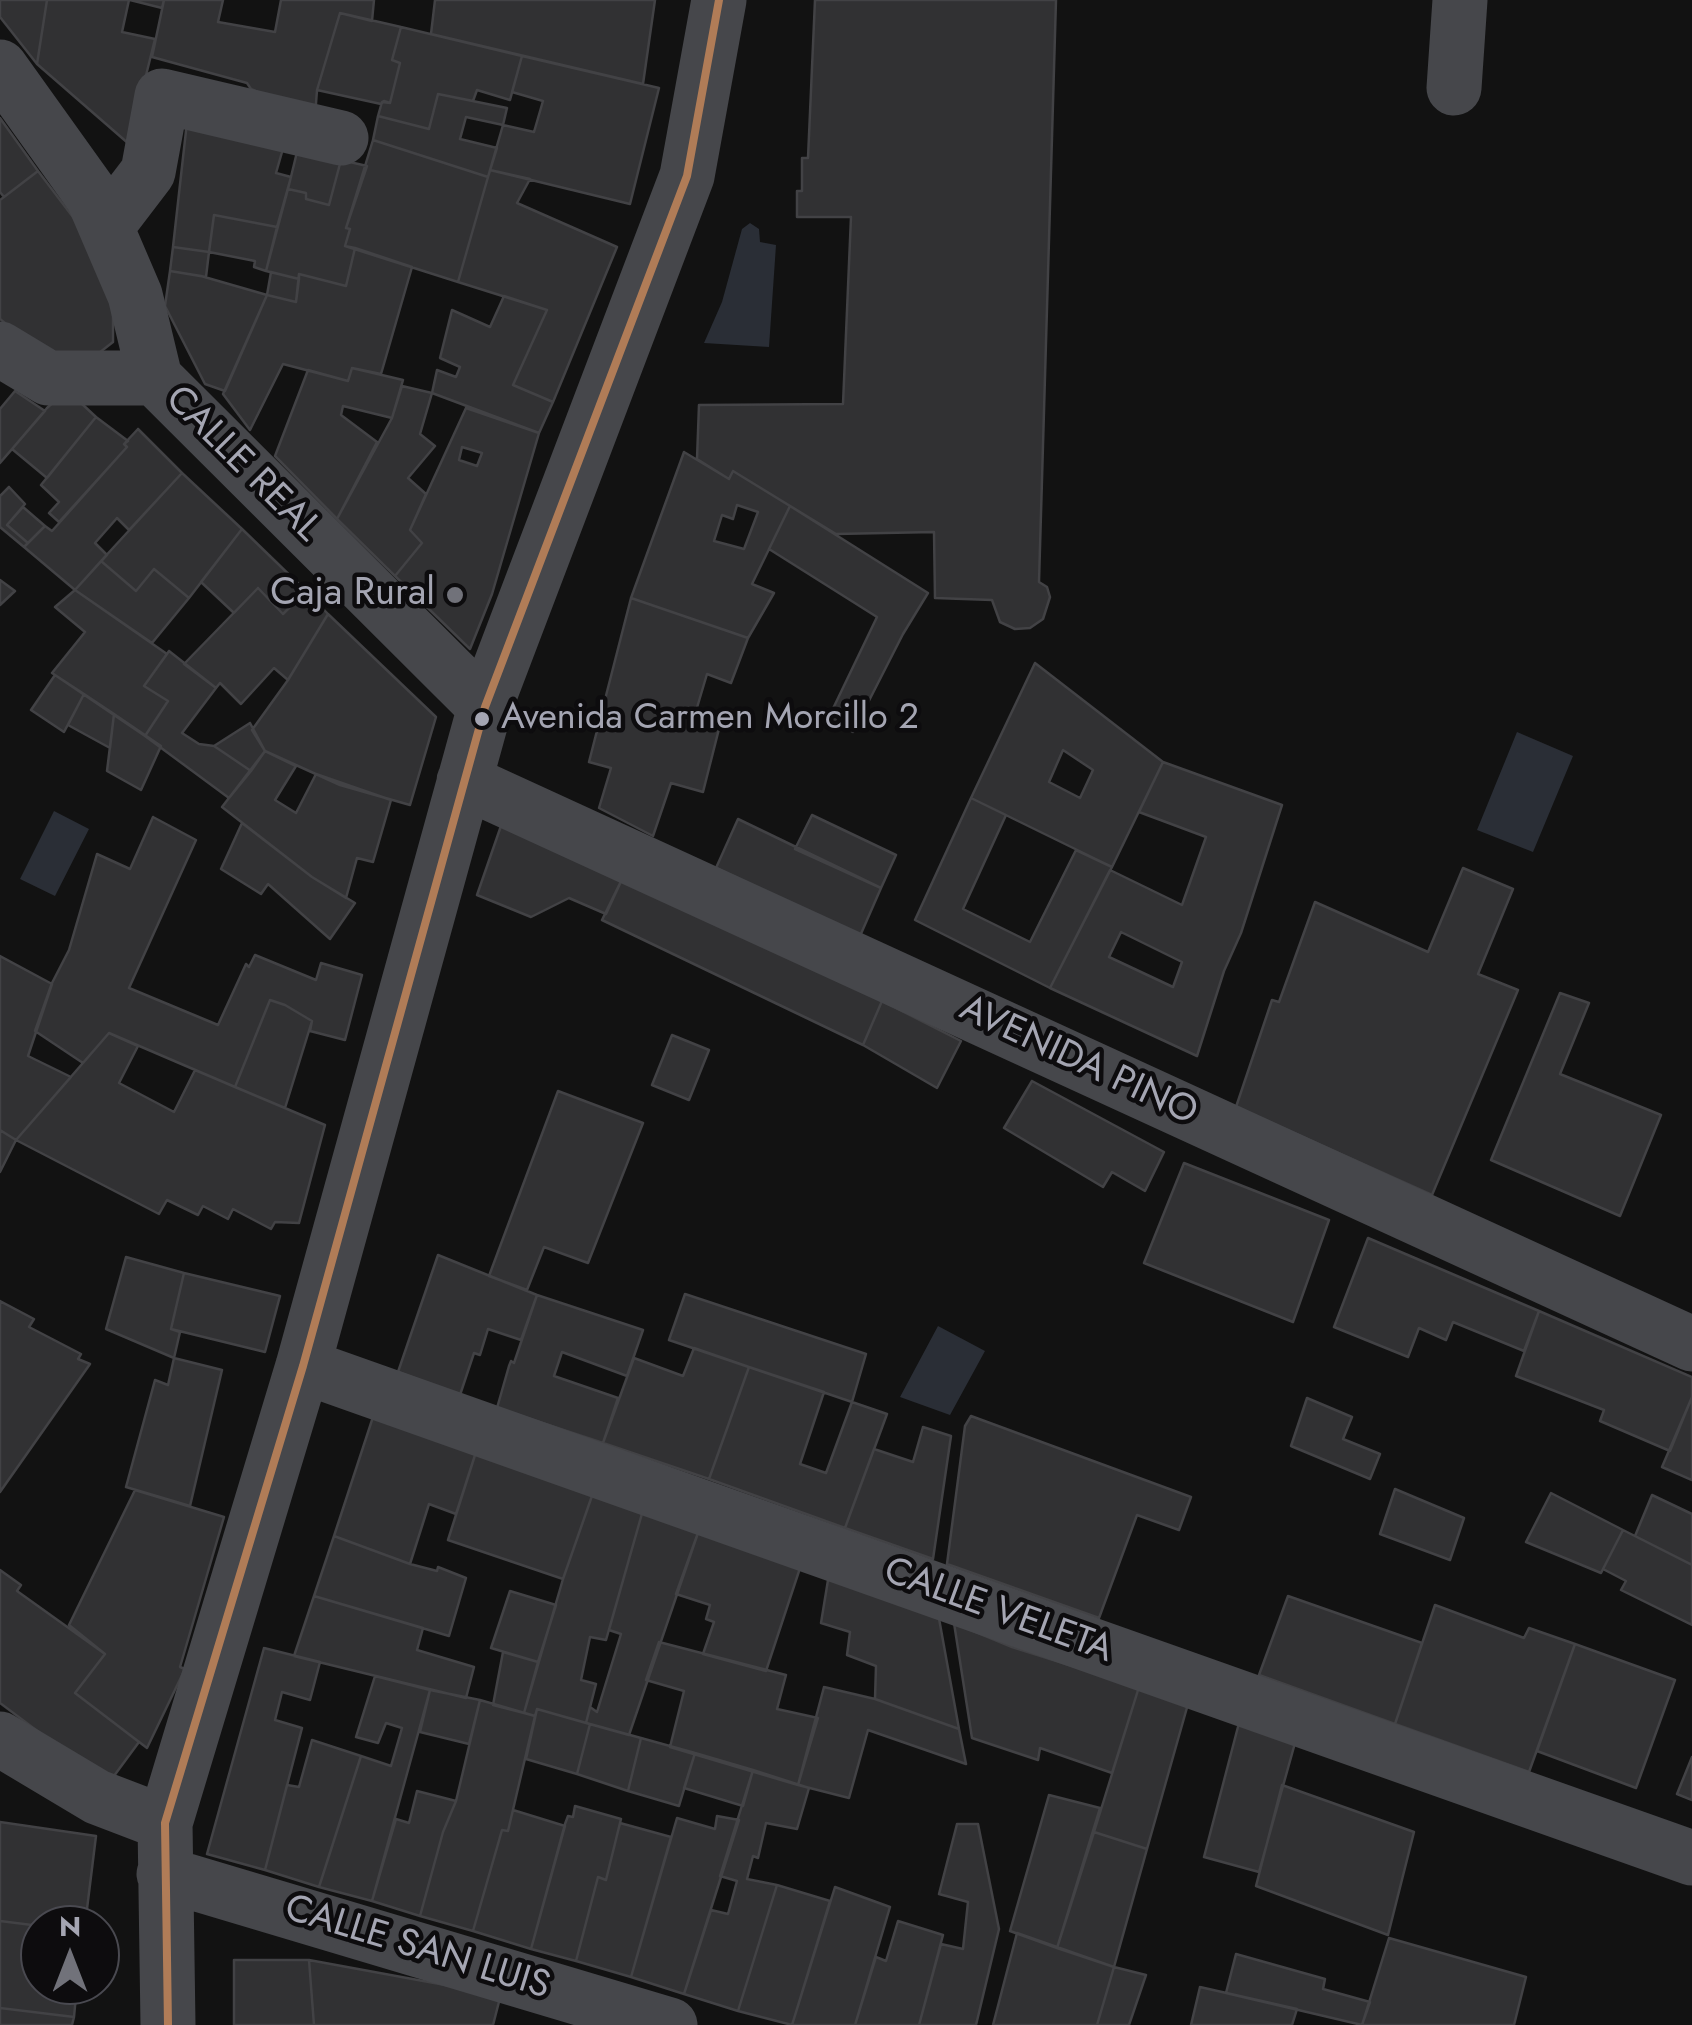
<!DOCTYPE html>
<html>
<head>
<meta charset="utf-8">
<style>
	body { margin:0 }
	#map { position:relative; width:1692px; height:2025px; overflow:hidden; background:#121212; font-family:Jost,sans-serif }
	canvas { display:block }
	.north { position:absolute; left:20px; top:1905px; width:100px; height:100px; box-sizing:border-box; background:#0d0c0e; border:2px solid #494950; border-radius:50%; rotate:0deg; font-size:28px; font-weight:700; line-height:40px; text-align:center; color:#a4a5b2 }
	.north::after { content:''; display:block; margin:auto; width:35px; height:45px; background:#71727a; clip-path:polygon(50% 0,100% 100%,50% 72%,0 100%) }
</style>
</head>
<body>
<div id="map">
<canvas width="1692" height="2025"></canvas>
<div class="north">N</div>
</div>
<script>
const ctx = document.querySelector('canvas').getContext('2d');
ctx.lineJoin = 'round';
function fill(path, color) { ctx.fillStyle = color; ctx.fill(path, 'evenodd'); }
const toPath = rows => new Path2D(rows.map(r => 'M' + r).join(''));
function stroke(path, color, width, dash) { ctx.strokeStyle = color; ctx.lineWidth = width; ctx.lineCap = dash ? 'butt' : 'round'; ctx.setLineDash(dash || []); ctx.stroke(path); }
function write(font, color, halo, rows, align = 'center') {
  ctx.font = font + ' Jost,sans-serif'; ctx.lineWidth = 9; ctx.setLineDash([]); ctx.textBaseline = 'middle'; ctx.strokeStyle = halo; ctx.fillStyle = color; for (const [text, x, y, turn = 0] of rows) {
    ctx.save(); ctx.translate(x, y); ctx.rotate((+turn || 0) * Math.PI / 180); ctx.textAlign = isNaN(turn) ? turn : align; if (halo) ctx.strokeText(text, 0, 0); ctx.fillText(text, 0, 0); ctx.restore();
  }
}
const water = toPath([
	[750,223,759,229,760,242,776,245,769,347,704,343,722,302,742,229],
	[1517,732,1573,756,1533,852,1477,830],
	[54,811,89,829,55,896,20,879],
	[938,1326,985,1351,950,1415,900,1397]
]);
const building = toPath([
	[0,0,47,0,37,64,0,17,0,0],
	[47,0,129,0,122,32,155,39,129,144,37,64,47,0],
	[130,0,164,0,162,8,130,0],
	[164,0,223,0,218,22,275,32,281,0,374,0,372,21,340,13,317,90,315,117,251,89,247,83,152,57,164,0],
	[435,0,655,0,643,84,431,34,435,0],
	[815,0,1056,0,1039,582,1047,587,1050,597,1043,619,1030,628,1015,629,1000,622,992,600,935,598,934,532,836,534,733,471,729,479,697,459,699,405,843,404,851,217,797,217,797,191,802,191,802,158,808,158,815,0],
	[340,13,401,27,392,60,400,63,390,103,384,101,381,104,317,90,340,13],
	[401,27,522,56,510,100,477,90,473,101,438,94,429,129,378,116,382,102,390,103,400,63,392,60,401,27],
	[522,56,659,88,630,204,490,170,503,125,534,132,543,101,512,92,522,56],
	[438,94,507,108,503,125,466,117,460,139,497,148,488,177,373,140,378,116,429,129,438,94],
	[0,118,38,171,4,197,0,192,0,118],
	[187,122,284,145,276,173,291,177,277,227,214,215,209,252,173,247,187,122],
	[373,140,488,177,458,282,345,246,350,229,346,228,373,140],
	[298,148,341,160,329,205,306,199,306,193,288,189,298,148],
	[341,160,367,166,346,228,350,229,345,246,355,248,346,286,299,274,299,279,266,271,288,189,306,193,306,199,329,205,341,160],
	[490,170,530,179,517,203,617,247,553,402,513,385,547,310,458,282,490,170],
	[38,171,95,246,113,312,113,342,81,367,33,346,0,319,0,200,38,171],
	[214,215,277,227,266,271,254,267,255,261,209,252,214,215],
	[173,247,209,252,206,277,170,271,173,247],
	[355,248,412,267,381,374,352,368,348,381,283,364,250,430,223,394,267,295,296,302,299,274,346,286,355,248],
	[170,271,201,276,267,295,225,391,205,384,165,306,170,271],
	[271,272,299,279,296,302,267,295,271,272],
	[504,296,547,310,513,385,553,402,539,433,432,393,437,370,456,377,460,367,440,358,452,310,490,327,504,296],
	[352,368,403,380,392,418,343,406,341,415,377,442,337,519,275,456,308,370,348,381,352,368],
	[402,386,432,393,420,434,435,446,408,478,426,494,410,530,422,543,395,576,337,519,392,418,402,386],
	[67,390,96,417,47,478,12,449,47,408,67,390],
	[15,391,45,411,0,463,0,409,15,391],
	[466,408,539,433,492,594,470,649,395,576,422,543,410,530,466,408],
	[462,447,482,453,477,466,459,460,462,447],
	[96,417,128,441,124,444,127,447,59,522,49,513,59,502,41,485,96,417],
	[138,429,182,473,129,530,117,518,95,543,107,555,75,590,24,547,45,526,52,531,127,447,124,444,138,429],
	[684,452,729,479,733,471,790,506,752,584,774,593,748,638,631,598,684,452],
	[737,505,758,512,744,549,714,541,722,515,733,519,737,505],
	[182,473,242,529,189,598,154,569,136,591,101,561,182,473],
	[9,487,25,504,7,525,28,543,24,547,0,527,0,496,9,487],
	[790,506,928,593,903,634,853,732,828,719,877,617,769,549,790,506],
	[23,507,45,526,28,543,7,525,23,507],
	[242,529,306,591,283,614,258,588,234,613,201,582,242,529],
	[101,561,136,591,154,569,189,598,152,643,75,590,101,561],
	[0,580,15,591,0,605,0,580],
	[258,588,283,614,306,591,328,614,288,680,274,668,241,704,220,683,216,688,184,664,258,588],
	[75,590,167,654,144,686,168,701,145,736,52,673,85,632,55,607,75,590],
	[631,598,748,638,731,683,707,674,696,711,722,717,703,792,671,783,653,836,599,808,611,768,589,762,631,598],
	[328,614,436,717,410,805,340,785,265,751,252,730,288,680,328,614],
	[169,651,216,688,182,733,199,744,214,746,251,771,229,798,145,736,168,701,144,686,169,651],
	[1035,663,1163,762,1112,867,971,798,1035,663],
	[1063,750,1093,770,1080,798,1049,782,1063,750],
	[55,675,84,694,64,732,31,710,55,675],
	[84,694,114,714,110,748,68,725,84,694],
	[114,714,161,746,141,790,107,771,114,714],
	[250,723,265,751,251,771,214,746,250,723],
	[265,751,296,766,275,800,296,813,316,774,391,800,373,862,357,858,346,898,312,877,222,807,265,751],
	[1163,762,1282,805,1241,933,1224,971,1197,1056,1050,988,1110,870,1182,905,1206,837,1139,812,1163,762],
	[1121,932,1182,962,1173,987,1109,957,1121,932],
	[971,798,1006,815,963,909,1030,942,1076,850,1112,867,1050,988,915,920,971,798],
	[812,815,896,855,881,888,795,849,812,815],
	[153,817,196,840,129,988,218,1025,246,964,249,967,255,955,316,980,321,963,362,975,345,1040,310,1031,312,1021,285,1005,270,1000,235,1087,109,1033,83,1063,35,1031,52,983,69,950,97,854,130,869,153,817],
	[738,819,881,888,860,936,716,868,738,819],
	[242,823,312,877,355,903,330,939,268,884,261,894,221,869,242,823],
	[502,823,624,875,606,914,569,898,531,917,477,895,502,823],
	[1463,868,1513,889,1478,974,1518,990,1432,1195,1236,1107,1272,1000,1279,1002,1315,902,1428,952,1463,868],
	[624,875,882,1001,863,1045,602,920,624,875],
	[0,956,52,984,28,1056,71,1077,16,1140,0,1130,0,956],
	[1560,993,1589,1003,1560,1074,1661,1115,1620,1216,1491,1160,1560,993],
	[270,1000,285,1005,312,1021,285,1108,235,1087,270,1000],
	[882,1001,961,1041,937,1088,863,1045,882,1001],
	[109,1033,138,1046,119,1083,174,1112,195,1070,325,1125,299,1223,275,1222,271,1229,233,1209,228,1219,203,1206,198,1215,167,1200,159,1214,16,1140,109,1033],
	[672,1035,709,1050,689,1100,652,1085,672,1035],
	[1032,1081,1164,1152,1145,1191,1112,1172,1103,1187,1004,1128,1032,1081],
	[558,1091,643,1123,588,1263,544,1247,527,1290,489,1276,558,1091],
	[0,1130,16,1140,0,1172,0,1130],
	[1184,1163,1329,1220,1293,1322,1144,1263,1184,1163],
	[1368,1238,1539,1311,1524,1351,1453,1322,1446,1340,1419,1328,1408,1357,1334,1327,1368,1238],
	[438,1255,537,1295,521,1340,488,1329,480,1355,474,1353,460,1395,398,1372,438,1255],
	[126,1257,184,1273,171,1329,180,1332,174,1358,106,1329,126,1257],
	[184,1273,280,1296,265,1352,171,1329,184,1273],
	[685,1294,866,1354,852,1402,669,1340,685,1294],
	[537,1295,643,1330,627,1376,562,1352,554,1376,618,1398,603,1443,497,1408,509,1366,511,1361,514,1363,537,1295],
	[0,1301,34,1319,29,1327,81,1354,78,1359,90,1364,0,1492,0,1301],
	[1539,1311,1692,1377,1692,1397,1670,1451,1600,1421,1604,1410,1516,1376,1539,1311],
	[694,1348,749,1367,709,1479,603,1443,634,1358,683,1376,694,1348],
	[174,1358,222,1370,190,1506,126,1487,155,1380,168,1385,174,1358],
	[749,1367,824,1392,800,1464,826,1473,852,1402,887,1414,845,1528,709,1479,749,1367],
	[1692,1397,1692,1480,1662,1467,1692,1397],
	[1307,1398,1352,1417,1343,1439,1380,1454,1370,1479,1291,1446,1307,1398],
	[971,1416,1191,1497,1179,1530,1137,1515,1099,1618,947,1564,965,1426,971,1416],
	[373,1417,476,1452,456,1514,429,1504,410,1564,334,1536,373,1417],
	[923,1427,951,1436,933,1559,845,1528,874,1449,913,1462,923,1427],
	[476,1452,593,1493,563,1579,448,1540,476,1452],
	[1395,1489,1464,1518,1450,1560,1380,1534,1395,1489],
	[135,1490,224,1517,180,1667,185,1669,147,1748,75,1693,105,1654,69,1625,135,1490],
	[593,1493,643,1510,606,1640,590,1637,581,1680,596,1684,586,1723,537,1709,535,1716,524,1713,563,1579,593,1493],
	[1551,1493,1623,1530,1601,1573,1526,1542,1551,1493],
	[1652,1495,1692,1514,1692,1565,1635,1536,1652,1495],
	[643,1510,699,1530,629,1735,586,1723,590,1707,597,1712,621,1634,609,1630,643,1510],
	[699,1530,801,1565,766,1671,703,1654,714,1622,706,1619,710,1605,676,1594,699,1530],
	[1623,1530,1692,1565,1692,1625,1621,1590,1626,1581,1603,1569,1623,1530],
	[334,1536,410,1564,437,1571,438,1567,466,1578,449,1636,314,1596,334,1536],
	[0,1570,21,1585,17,1591,105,1654,75,1693,139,1742,108,1784,0,1703,0,1570],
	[829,1574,938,1613,959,1729,875,1699,876,1666,847,1655,850,1632,821,1623,829,1574],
	[510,1591,556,1605,538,1662,491,1648,510,1591],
	[314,1596,423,1628,417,1650,474,1667,466,1698,294,1656,314,1596],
	[1288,1596,1422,1643,1395,1724,1259,1675,1288,1596],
	[1435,1605,1524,1638,1529,1628,1575,1644,1529,1772,1395,1724,1435,1605],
	[954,1623,1012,1647,1139,1687,1112,1773,1040,1748,1038,1760,972,1738,954,1623],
	[659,1642,786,1675,777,1709,818,1718,798,1785,670,1747,684,1691,646,1680,659,1642],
	[1575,1644,1675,1680,1636,1788,1537,1751,1575,1644],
	[264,1648,320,1662,310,1700,282,1692,275,1720,302,1728,265,1870,207,1854,264,1648],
	[503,1652,538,1662,524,1713,493,1705,503,1652],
	[375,1676,430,1690,372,1901,319,1887,361,1756,391,1766,402,1728,386,1723,378,1743,356,1737,375,1676],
	[824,1687,875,1699,959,1729,966,1764,868,1730,849,1798,798,1785,824,1687],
	[1139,1687,1188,1704,1147,1849,1094,1832,1139,1687],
	[430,1690,480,1700,469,1744,420,1732,430,1690],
	[480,1700,535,1716,508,1831,502,1830,473,1931,420,1916,443,1832,456,1801,480,1700],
	[537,1709,590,1724,577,1774,526,1759,537,1709],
	[1239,1723,1295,1743,1259,1872,1204,1857,1239,1723],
	[590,1724,641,1738,628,1791,577,1774,590,1724],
	[641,1738,695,1753,679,1806,628,1791,641,1738],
	[312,1740,361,1756,319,1887,265,1870,287,1785,299,1787,312,1740],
	[695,1753,753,1770,743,1806,684,1788,695,1753],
	[1692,1757,1692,1800,1677,1794,1692,1757],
	[753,1770,809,1788,797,1829,766,1823,758,1858,753,1856,747,1879,777,1885,738,2011,684,1994,711,1910,728,1914,737,1881,720,1876,753,1770],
	[1282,1785,1414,1832,1388,1935,1256,1886,1282,1785],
	[417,1791,456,1801,443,1832,420,1916,372,1901,396,1819,409,1823,417,1791],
	[1049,1795,1100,1808,1057,1948,1010,1931,1049,1795],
	[575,1806,621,1819,606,1880,598,1877,576,1961,531,1949,565,1824,568,1816,573,1817,575,1806],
	[513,1810,565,1826,531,1949,473,1931,502,1830,508,1831,513,1810],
	[717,1816,739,1820,684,1994,631,1977,677,1818,715,1829,717,1816],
	[0,1822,96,1836,85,1925,40,1926,0,1921,0,1822],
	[620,1823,671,1837,631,1977,576,1961,598,1877,606,1880,620,1823],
	[957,1824,978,1824,999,1929,976,2025,919,2025,941,1944,963,1949,968,1902,939,1894,957,1824],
	[1094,1832,1147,1849,1114,1967,1057,1948,1094,1832],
	[777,1885,830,1901,792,2025,738,2011,777,1885],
	[835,1887,890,1907,855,2025,792,2025,835,1887],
	[0,1921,40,1926,40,1985,77,1985,74,2017,0,2008,0,1921],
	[898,1921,943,1935,919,2025,855,2025,876,1957,886,1961,898,1921],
	[1017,1933,1114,1967,1097,2025,993,2025,1017,1933],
	[1389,1938,1526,1977,1514,2025,1362,2025,1389,1938],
	[1236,1954,1325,1979,1323,1989,1370,2002,1362,2025,1226,1993,1236,1954],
	[234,1960,309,1960,314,2025,234,2025,234,1960],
	[309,1960,456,1987,501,1994,493,2025,314,2025,309,1960],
	[1114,1967,1146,1975,1129,2025,1097,2025,1114,1967],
	[1200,1987,1297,2009,1292,2025,1191,2025,1200,1987],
	[0,2008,74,2017,72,2025,0,2025,0,2008]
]);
const minor = toPath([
	[0,67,93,197,135,295,155,378,485,707],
	[1454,88,1460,0],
	[106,227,148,172,162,96,341,138],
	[0,349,48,378,155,378],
	[464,781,1692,1344],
	[303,1366,1692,1858],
	[0,1739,97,1797,165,1823],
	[164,1874,670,2025],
	[168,2025,165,1823,303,1366,485,707,687,176,719,0]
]);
const bus1 = toPath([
	[168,2025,165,1823,303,1366,485,707,687,176,719,0]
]);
const markers = [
	[455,595,10,"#71727a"],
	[482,719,9,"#a4a5b2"]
];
const busNames = [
	["Avenida Carmen Morcillo 2",501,719]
];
const streetNames = [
	["CALLE REAL",242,465,45],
	["AVENIDA PINO",1078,1062,25],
	["CALLE VELETA",998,1612,20],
	["CALLE SAN LUIS",417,1949,17]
];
const poiNames = [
	["Caja Rural",435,595]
];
fill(water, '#2a2e36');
fill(building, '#313133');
stroke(building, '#424245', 2.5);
stroke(minor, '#46474b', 55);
stroke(bus1, '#b07c57', 8);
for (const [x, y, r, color] of markers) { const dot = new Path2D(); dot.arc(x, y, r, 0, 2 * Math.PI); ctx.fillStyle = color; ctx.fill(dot); stroke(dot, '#0d0c0e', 4); }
write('36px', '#a4a5b2', '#0d0c0e', busNames, 'left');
write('38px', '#a4a5b2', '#0d0c0e', streetNames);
write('38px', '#a4a5b2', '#0d0c0e', poiNames, 'right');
</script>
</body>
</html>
